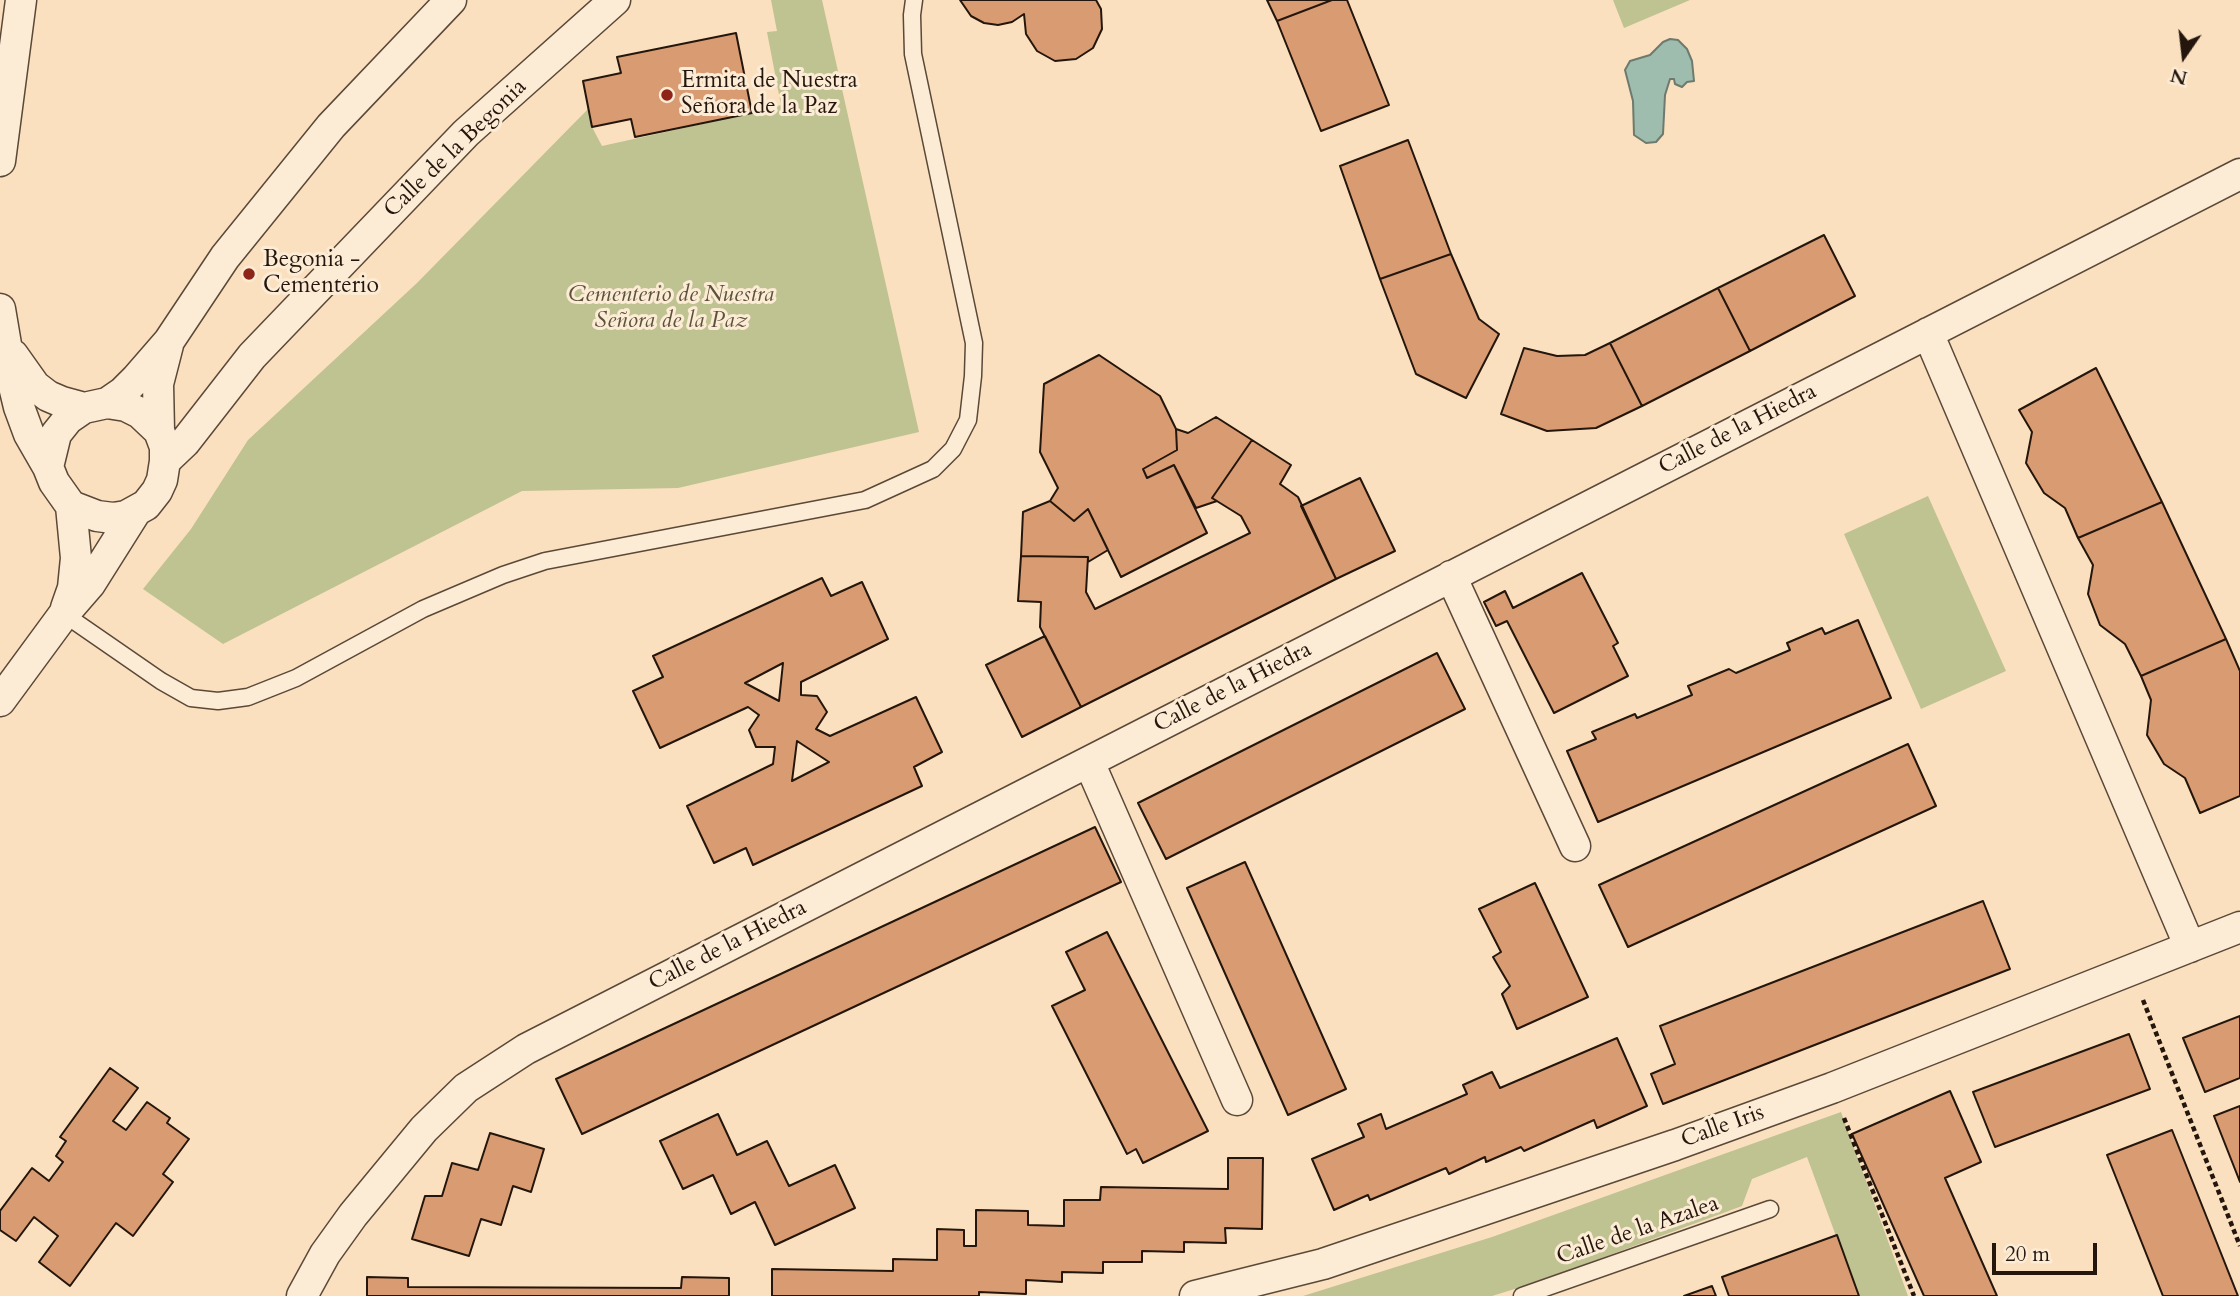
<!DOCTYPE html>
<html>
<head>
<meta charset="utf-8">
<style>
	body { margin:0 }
	#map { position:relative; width:2240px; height:1296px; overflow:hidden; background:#fae0be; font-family:Cardo,serif }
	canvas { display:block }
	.north { position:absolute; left:2149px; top:21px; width:70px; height:70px; -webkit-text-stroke:5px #fcebd5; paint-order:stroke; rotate:194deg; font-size:19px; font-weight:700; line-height:28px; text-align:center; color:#24160c }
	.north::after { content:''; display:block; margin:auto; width:24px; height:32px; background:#24160c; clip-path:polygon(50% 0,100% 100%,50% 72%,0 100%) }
	.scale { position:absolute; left:1992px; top:1243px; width:105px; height:32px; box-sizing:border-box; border:4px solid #24160c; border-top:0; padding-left:9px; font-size:21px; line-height:24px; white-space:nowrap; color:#24160c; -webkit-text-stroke:5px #fcebd5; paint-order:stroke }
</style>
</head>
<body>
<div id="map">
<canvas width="2240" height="1296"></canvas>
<div class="north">N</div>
<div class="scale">20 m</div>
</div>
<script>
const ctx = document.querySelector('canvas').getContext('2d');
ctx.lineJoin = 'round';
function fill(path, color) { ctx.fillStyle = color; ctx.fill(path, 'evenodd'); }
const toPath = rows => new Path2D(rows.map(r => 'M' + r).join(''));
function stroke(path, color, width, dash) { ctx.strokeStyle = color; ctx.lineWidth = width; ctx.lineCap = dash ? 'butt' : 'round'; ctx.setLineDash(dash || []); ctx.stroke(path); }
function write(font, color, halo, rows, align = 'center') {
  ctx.font = font + ' Cardo,serif'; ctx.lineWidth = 6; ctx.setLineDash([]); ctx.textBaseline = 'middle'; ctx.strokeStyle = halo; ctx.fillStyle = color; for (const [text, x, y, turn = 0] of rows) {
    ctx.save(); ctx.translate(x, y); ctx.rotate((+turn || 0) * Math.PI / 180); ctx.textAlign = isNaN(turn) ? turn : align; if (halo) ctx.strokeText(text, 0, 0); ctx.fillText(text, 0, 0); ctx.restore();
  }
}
const green = toPath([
	[771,0,822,0,919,432,678,488,522,491,223,644,143,589,191,529,248,440,417,283,589,108,592,127,602,146,752,113,781,105,767,32,777,31],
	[1613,0,1690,0,1624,28],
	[1928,496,2006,671,1921,709,1844,534],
	[1841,1112,1908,1296,1858,1296,1807,1157,1752,1179,1742,1206,1534,1283,1492,1296,1303,1296,1492,1237]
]);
const water = toPath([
	[1670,39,1678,40,1687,49,1692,61,1694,81,1687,82,1682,87,1675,84,1674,79,1670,79,1665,95,1663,134,1656,142,1646,143,1634,135,1633,101,1625,70,1630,61,1650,55,1663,42,1670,39]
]);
const building = toPath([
	[960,0,1096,0,1101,9,1102,29,1093,48,1076,59,1055,61,1037,51,1026,34,1024,14,1012,22,998,25,984,23,971,16,960,0],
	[1267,0,1332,0,1277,21,1267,0],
	[1332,0,1347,0,1389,105,1321,131,1277,21,1332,0],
	[736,33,752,113,635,137,631,119,592,127,583,81,621,73,617,57,736,33],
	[1408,140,1451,254,1380,279,1340,166,1408,140],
	[1824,235,1855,296,1750,351,1718,288,1824,235],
	[1451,254,1479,319,1499,334,1466,398,1416,374,1380,279,1451,254],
	[1718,288,1750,351,1642,406,1610,343,1718,288],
	[1610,343,1642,406,1596,428,1547,431,1501,414,1524,348,1557,356,1585,355,1610,343],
	[1099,355,1160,396,1176,429,1177,450,1143,469,1147,478,1174,465,1207,533,1121,577,1088,509,1074,521,1050,501,1058,488,1040,452,1044,384,1099,355],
	[2096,368,2162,502,2078,538,2065,508,2044,493,2026,463,2032,432,2019,410,2096,368],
	[1216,417,1252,440,1212,498,1217,501,1196,508,1174,465,1147,478,1143,469,1177,450,1176,429,1188,433,1216,417],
	[1252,440,1291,465,1280,484,1298,497,1336,579,1081,707,1040,627,1041,602,1018,601,1021,556,1088,557,1086,592,1095,609,1250,533,1241,516,1212,498,1252,440],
	[1360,478,1395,551,1336,579,1301,506,1360,478],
	[1050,501,1074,521,1088,509,1108,550,1088,562,1088,557,1021,556,1023,512,1050,501],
	[2162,502,2226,639,2141,676,2125,644,2100,625,2088,594,2093,565,2078,538,2162,502],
	[1582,573,1618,643,1613,646,1628,676,1554,713,1507,621,1496,626,1484,602,1505,591,1513,608,1582,573],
	[822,578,831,596,862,582,888,639,801,682,801,695,817,696,827,712,816,729,830,736,916,697,942,752,914,767,922,786,753,865,746,848,714,863,687,806,773,764,775,747,756,747,749,730,759,715,748,707,660,748,633,691,663,677,653,656,822,578],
	[783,663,779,701,745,683,783,663],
	[797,741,829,762,792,781,797,741],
	[1858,620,1891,698,1598,822,1567,751,1596,739,1592,732,1635,714,1637,718,1692,695,1688,686,1729,669,1736,673,1790,650,1787,643,1822,628,1825,634,1858,620],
	[1045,636,1081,707,1022,737,986,665,1045,636],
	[2226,639,2240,671,2240,796,2200,813,2185,778,2164,764,2147,735,2151,700,2141,676,2226,639],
	[1437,653,1465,709,1166,859,1138,803,1437,653],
	[1908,744,1936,806,1628,947,1599,885,1908,744],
	[1095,827,1121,882,582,1134,556,1079,1095,827],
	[1245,862,1346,1089,1288,1115,1187,888,1245,862],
	[1535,883,1588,997,1517,1029,1502,994,1510,986,1493,957,1501,952,1479,909,1535,883],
	[1983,901,2010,969,1663,1104,1651,1074,1675,1064,1660,1026,1983,901],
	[1107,932,1208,1131,1143,1163,1136,1149,1127,1154,1052,1006,1085,990,1066,952,1107,932],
	[2240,1016,2240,1078,2205,1092,2183,1038,2240,1016],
	[2129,1034,2150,1089,1995,1147,1973,1092,2129,1034],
	[1617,1038,1647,1106,1597,1128,1594,1120,1524,1151,1521,1147,1486,1162,1485,1157,1449,1174,1446,1168,1370,1200,1368,1195,1334,1210,1312,1159,1364,1137,1358,1124,1381,1114,1386,1129,1467,1094,1463,1085,1492,1072,1500,1088,1617,1038],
	[110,1068,138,1088,113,1121,126,1130,147,1102,170,1118,167,1123,189,1139,163,1174,173,1182,133,1236,116,1223,70,1286,39,1262,58,1236,34,1217,16,1241,0,1230,0,1211,32,1168,49,1181,63,1162,56,1156,66,1141,60,1137,110,1068],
	[1950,1091,1981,1162,1945,1178,1997,1296,1924,1296,1852,1134,1950,1091],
	[2240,1106,2240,1182,2214,1116,2240,1106],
	[718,1114,737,1155,767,1141,789,1186,835,1165,855,1208,775,1245,755,1202,731,1214,713,1175,683,1189,660,1141,718,1114],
	[2172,1130,2238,1296,2163,1296,2107,1155,2172,1130],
	[490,1133,544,1149,531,1192,513,1186,501,1225,481,1219,469,1256,412,1239,425,1196,442,1196,452,1163,478,1170,490,1133],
	[1228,1158,1263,1158,1262,1229,1225,1228,1226,1243,1184,1242,1184,1252,1142,1251,1142,1262,1103,1262,1103,1273,1062,1272,1062,1282,1026,1280,1026,1294,979,1292,979,1296,772,1296,772,1269,893,1271,893,1259,937,1260,937,1229,964,1230,964,1246,976,1246,976,1210,1028,1211,1028,1225,1064,1226,1064,1200,1100,1200,1101,1187,1228,1189,1228,1158],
	[1837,1235,1859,1296,1729,1296,1722,1277,1837,1235],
	[367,1277,408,1278,408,1287,681,1288,682,1277,729,1278,729,1296,367,1296,367,1277],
	[1712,1286,1716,1296,1684,1296,1712,1286]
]);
const path = toPath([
	[2143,1000,2240,1246],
	[1844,1118,1914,1296]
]);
const service = toPath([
	[64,614,161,681,191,698,218,701,248,697,296,678,423,609,503,575,545,561,865,500,933,469,953,449,968,420,973,376,974,343,913,54,912,15,914,0],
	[1522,1296,1770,1209]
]);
const minor = toPath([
	[0,161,21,0],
	[0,309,11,374,19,407,29,434,48,467],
	[1928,333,2190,947],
	[13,355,35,386,48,396,62,402,84,408],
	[107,403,123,392,136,379,169,341,225,257,331,126,451,0],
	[107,403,126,406,140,413,159,431,165,447,165,461,162,480,157,491,146,505,126,516,113,518,97,516,71,506,54,482,48,467,56,434,68,419,84,408,107,403],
	[159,431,158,384,168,345],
	[165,461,185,442,252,356,466,133,615,0],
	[1451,576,1575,846],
	[66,608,73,588,76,558,71,506],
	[0,701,64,614,90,584,136,511],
	[1089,762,1237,1100],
	[302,1296,325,1254,353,1215,424,1129,466,1088,526,1049,2240,174],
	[1195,1296,1323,1264,1675,1145,1832,1088,2240,927]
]);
const markers = [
	[667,95,7,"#8f2418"],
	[249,274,7,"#8f2418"]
];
const poiNames = [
	["Ermita de Nuestra",681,82],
	["Señora de la Paz",681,108],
	["Begonia -",263,261],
	["Cementerio",263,287]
];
const streetNames = [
	["Calle de la Begonia",456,149,-44],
	["Calle de la Hiedra",1738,430,-27],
	["Calle de la Hiedra",1233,688,-27],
	["Calle de la Hiedra",728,946,-27],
	["Calle Iris",1723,1127,-20],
	["Calle de la Azalea",1638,1231,-19]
];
const parkNames = [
	["Cementerio de Nuestra",671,296],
	["Señora de la Paz",671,322]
];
fill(green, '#bfc291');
fill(water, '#9ebdae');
stroke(water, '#6d7a6d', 2);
fill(building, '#d89b72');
stroke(building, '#24160c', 2);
stroke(service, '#5a4838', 19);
stroke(minor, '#5a4838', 33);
stroke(path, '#24160c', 4.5, [5, 3.5]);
stroke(service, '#fcebd5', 16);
stroke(minor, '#fcebd5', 30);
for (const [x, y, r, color] of markers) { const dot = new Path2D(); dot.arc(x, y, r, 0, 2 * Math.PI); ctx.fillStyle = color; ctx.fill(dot); stroke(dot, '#fcebd5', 2.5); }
write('23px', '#24160c', '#fcebd5', poiNames, 'left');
write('23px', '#24160c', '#fcebd5', streetNames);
write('italic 23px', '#5a523b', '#fcebd5', parkNames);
</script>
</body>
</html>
